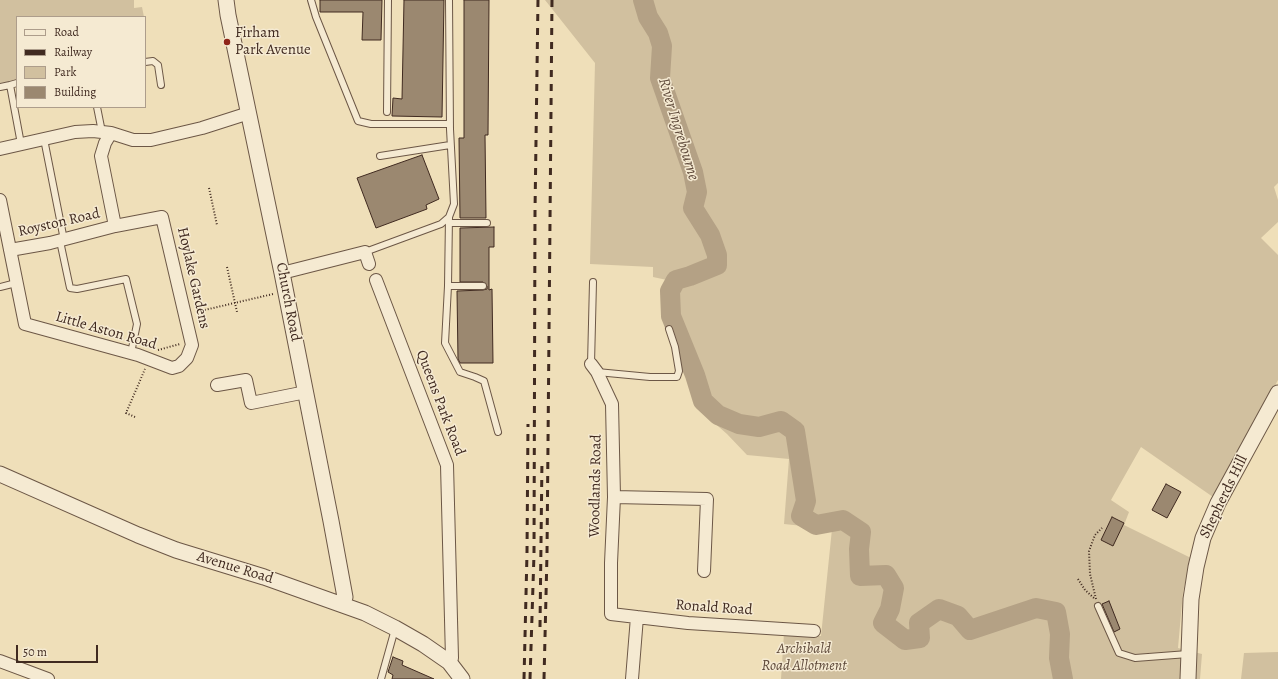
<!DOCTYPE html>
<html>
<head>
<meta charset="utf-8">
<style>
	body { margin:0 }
	#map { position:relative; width:1278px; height:679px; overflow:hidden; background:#efdfb9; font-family:Alegreya,serif }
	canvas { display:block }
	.legend { position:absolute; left:16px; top:16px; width:130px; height:92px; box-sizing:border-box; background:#f5ead2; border:1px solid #ad9d8b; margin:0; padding:5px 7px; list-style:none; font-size:12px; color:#402a20 }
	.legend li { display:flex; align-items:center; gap:8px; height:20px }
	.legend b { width:20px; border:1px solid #ad9d8b }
	.scale { position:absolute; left:16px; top:645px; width:82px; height:18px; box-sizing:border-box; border:2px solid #402a20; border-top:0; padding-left:5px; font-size:12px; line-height:14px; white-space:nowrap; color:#402a20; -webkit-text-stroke:3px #f5ead2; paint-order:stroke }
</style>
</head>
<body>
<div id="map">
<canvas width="1278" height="679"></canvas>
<ul class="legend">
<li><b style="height:5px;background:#f5ead2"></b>Road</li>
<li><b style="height:5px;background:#402a20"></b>Railway</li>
<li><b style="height:11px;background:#d1c09f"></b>Park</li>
<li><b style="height:11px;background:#9b8870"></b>Building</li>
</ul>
<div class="scale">50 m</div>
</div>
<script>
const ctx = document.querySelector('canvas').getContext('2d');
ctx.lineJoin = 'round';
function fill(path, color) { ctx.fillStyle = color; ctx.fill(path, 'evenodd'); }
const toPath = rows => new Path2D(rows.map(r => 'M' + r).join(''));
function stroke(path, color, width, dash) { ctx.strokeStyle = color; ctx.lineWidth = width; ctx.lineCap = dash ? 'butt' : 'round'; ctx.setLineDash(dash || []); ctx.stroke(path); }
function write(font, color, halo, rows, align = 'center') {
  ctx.font = font + ' Alegreya,serif'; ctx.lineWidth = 3; ctx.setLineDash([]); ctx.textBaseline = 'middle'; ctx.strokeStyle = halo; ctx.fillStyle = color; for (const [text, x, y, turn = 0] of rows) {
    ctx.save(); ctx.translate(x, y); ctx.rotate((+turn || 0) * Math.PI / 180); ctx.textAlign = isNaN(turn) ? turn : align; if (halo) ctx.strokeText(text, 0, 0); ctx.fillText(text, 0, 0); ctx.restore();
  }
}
const green = toPath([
	[0,0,134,0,134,8,142,7,144,17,17,17,17,81,0,83],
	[545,0,1278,0,1278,183,1274,187,1278,200,1278,222,1261,238,1278,255,1278,380,1213,497,1141,447,1111,500,1129,512,1124,525,1191,558,1183,592,1178,648,1202,654,1200,679,781,679,784,633,821,636,832,529,784,524,789,459,747,455,727,434,695,406,666,312,664,293,667,280,653,277,653,267,590,264,595,63],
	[1278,652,1278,679,1241,679,1244,653]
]);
const river = toPath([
	[643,0,648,17,658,33,662,46,660,78,693,172,697,192,693,208,710,235,717,255,717,265,690,276,676,280,670,291,671,316,695,375,703,401,718,415,739,424,759,427,781,421,795,431,806,501,801,516,816,525,843,520,861,532,859,549,860,576,886,575,894,588,890,609,883,623,905,640,920,638,919,623,939,609,958,616,970,630,1036,608,1056,612,1060,634,1059,658,1063,679]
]);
const building = toPath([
	[320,0,382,0,381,40,362,40,363,12,320,12,320,0],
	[404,0,444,0,442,117,392,116,393,98,402,99,404,0],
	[464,0,489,0,488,135,485,135,486,218,460,218,459,138,464,138,464,0],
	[422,155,439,199,426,205,427,209,376,228,357,178,422,155],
	[494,227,494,247,489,247,489,290,492,289,493,363,460,363,458,359,457,291,483,290,487,289,487,286,483,282,460,282,460,228,494,227],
	[1166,484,1181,492,1167,518,1152,510,1166,484],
	[1112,517,1124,523,1113,546,1101,540,1112,517],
	[1109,601,1120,629,1114,632,1102,604,1109,601],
	[393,657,403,661,402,665,434,679,392,679,393,675,388,672,393,657]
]);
const path = toPath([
	[209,188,217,225],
	[227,267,237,312],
	[196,312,273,294],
	[158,350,180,344],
	[135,417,126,413,145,369],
	[1078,579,1085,590,1095,599],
	[1096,599,1090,574,1089,551,1095,535,1102,528]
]);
const service = toPath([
	[311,0,316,17,358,121,371,124,450,124],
	[145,62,153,61,158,65,161,85],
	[17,83,10,85,21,144],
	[0,87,10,85],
	[97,107,102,132],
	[387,112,388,0],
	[44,139,64,240],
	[380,156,450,145],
	[449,217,448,286,445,343,460,372,475,377,484,381,498,432],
	[449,223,487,223],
	[60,241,70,288,77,289,126,279,137,324,131,353],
	[365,252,441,224,449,217,454,204,450,129,449,0],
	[448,286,483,286],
	[0,287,16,283],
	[591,364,593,282],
	[597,372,650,377,677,377,679,371,675,347,669,329],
	[1098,606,1119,653,1135,658,1188,654],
	[381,679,395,629]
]);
const minor = toPath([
	[0,149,75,132,93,131,111,133,133,140,151,140,202,128,249,113],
	[0,200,25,324,138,355,172,368,179,366,187,358,192,345,162,217,115,226],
	[10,250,50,243,115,226,101,156,105,143,111,133],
	[282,273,365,252,369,264],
	[376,280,447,465,452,658,449,662],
	[591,364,597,372,612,404,614,497,611,563,611,614,688,623,814,631],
	[217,385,246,380,251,403,306,392],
	[614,497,707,499,704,571],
	[0,661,48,679],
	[632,679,637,617]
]);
const tertiary = toPath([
	[226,0,228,15,282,273,331,521,345,597,343,604],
	[0,474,138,535,176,550,264,577,365,613,395,628,423,644,449,662,462,679],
	[1188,679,1191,599,1196,567,1203,538,1218,503,1278,393]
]);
const rail = toPath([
	[540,627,542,459],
	[524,679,527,553,528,424],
	[530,679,534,554,535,212,538,0],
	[544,679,547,554,552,0]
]);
const markers = [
	[227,42,4,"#8f2418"]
];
const poiNames = [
	["Firham",235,33],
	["Park Avenue",235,50]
];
const streetNames = [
	["Royston Road",59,223,-13],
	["Hoylake Gardens",193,278,77],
	["Church Road",288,302,79],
	["Little Aston Road",106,331,16],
	["Queens Park Road",440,403,69],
	["Woodlands Road",596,486,-89],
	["Shepherds Hill",1224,497,-64],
	["Avenue Road",235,568,17],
	["Ronald Road",714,608,4]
];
const parkNames = [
	["Archibald",804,649],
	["Road Allotment",804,666]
];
const waterNames = [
	["River Ingrebourne",678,129,73]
];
fill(green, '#d1c09f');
stroke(river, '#b4a185', 20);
fill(building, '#9b8870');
stroke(building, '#402a20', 1);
stroke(service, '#6c5746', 8);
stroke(minor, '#6c5746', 14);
stroke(tertiary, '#6c5746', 17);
stroke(path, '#402a20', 2, [1, 2]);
stroke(service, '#f5ead2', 6);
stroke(minor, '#f5ead2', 12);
stroke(tertiary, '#f5ead2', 15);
stroke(rail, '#402a20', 3, [7, 7]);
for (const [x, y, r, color] of markers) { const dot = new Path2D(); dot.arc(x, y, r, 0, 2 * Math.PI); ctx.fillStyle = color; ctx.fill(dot); stroke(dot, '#f5ead2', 1.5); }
write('15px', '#402a20', '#f5ead2', poiNames, 'left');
write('15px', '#402a20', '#f5ead2', streetNames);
write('italic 15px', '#5d4839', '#f5ead2', parkNames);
write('italic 16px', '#634e3e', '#f5ead2', waterNames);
</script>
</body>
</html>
